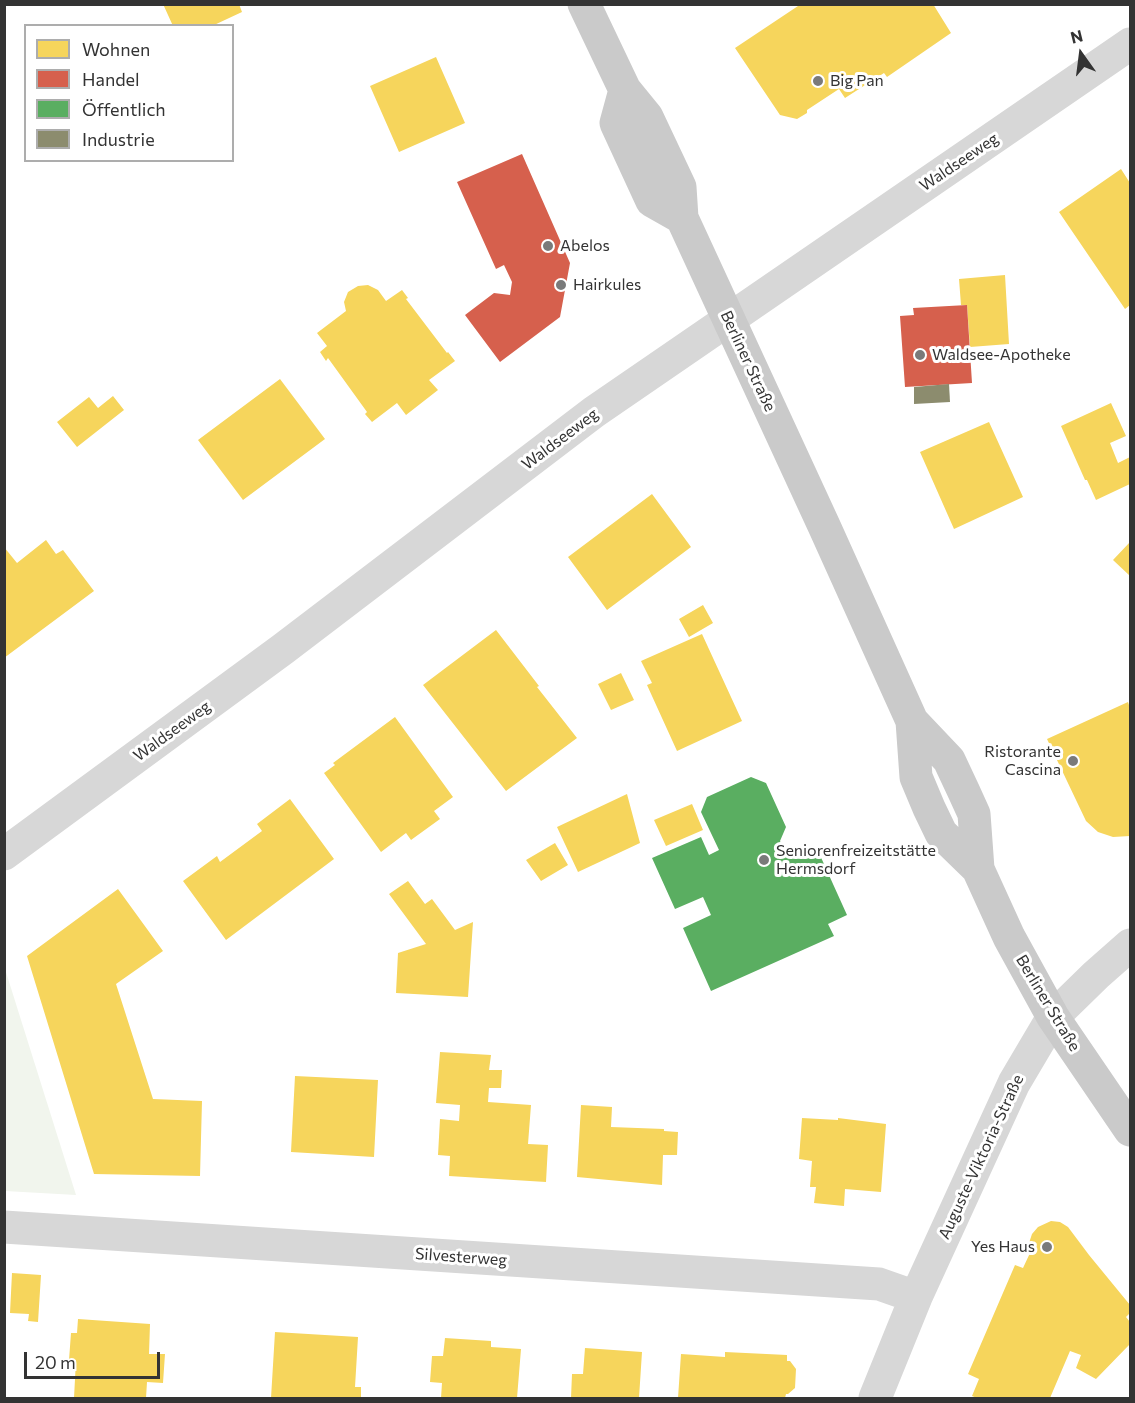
<!DOCTYPE html>
<html>
<head>
<meta charset="utf-8">
<style>
	body { margin:0 }
	#map { position:relative; width:1135px; height:1403px; overflow:hidden; background:#fff; font-family:Commissioner,sans-serif }
	canvas { display:block }
	.frame { position:absolute; inset:0; border:6px solid #333; pointer-events:none }
	.legend { position:absolute; left:24px; top:24px; width:210px; height:138px; box-sizing:border-box; background:#fff; border:2px solid #adadad; margin:0; padding:8px 10px; list-style:none; font-size:18px; color:#333 }
	.legend li { display:flex; align-items:center; gap:12px; height:30px }
	.legend b { width:30px; border:2px solid #adadad }
	.north { position:absolute; left:1051px; top:24px; width:60px; height:60px; -webkit-text-stroke:4px #fff; paint-order:stroke; rotate:346deg; font-size:16px; font-weight:700; line-height:24px; text-align:center; color:#333 }
	.north::after { content:''; display:block; margin:auto; width:21px; height:27px; background:#333; clip-path:polygon(50% 0,100% 100%,50% 72%,0 100%) }
	.scale { position:absolute; left:24px; top:1352px; width:136px; height:27px; box-sizing:border-box; border:3px solid #333; border-top:0; padding-left:8px; font-size:18px; line-height:21px; white-space:nowrap; color:#333; -webkit-text-stroke:4px #fff; paint-order:stroke }
</style>
</head>
<body>
<div id="map">
<canvas width="1135" height="1403"></canvas>
<div class="frame"></div>
<ul class="legend">
<li><b style="height:16px;background:#f6d55c"></b>Wohnen</li>
<li><b style="height:16px;background:#d6604d"></b>Handel</li>
<li><b style="height:16px;background:#5aae61"></b>Öffentlich</li>
<li><b style="height:16px;background:#8c8c6e"></b>Industrie</li>
</ul>
<div class="north">N</div>
<div class="scale">20 m</div>
</div>
<script>
const ctx = document.querySelector('canvas').getContext('2d');
ctx.lineJoin = 'round';
function fill(path, color) { ctx.fillStyle = color; ctx.fill(path, 'evenodd'); }
const toPath = rows => new Path2D(rows.map(r => 'M' + r).join(''));
function stroke(path, color, width, dash) { ctx.strokeStyle = color; ctx.lineWidth = width; ctx.lineCap = dash ? 'butt' : 'round'; ctx.setLineDash(dash || []); ctx.stroke(path); }
function write(font, color, halo, rows, align = 'center') {
  ctx.font = font + ' Commissioner,sans-serif'; ctx.lineWidth = 6; ctx.setLineDash([]); ctx.textBaseline = 'middle'; ctx.strokeStyle = halo; ctx.fillStyle = color; for (const [text, x, y, turn = 0] of rows) {
    ctx.save(); ctx.translate(x, y); ctx.rotate((+turn || 0) * Math.PI / 180); ctx.textAlign = isNaN(turn) ? turn : align; if (halo) ctx.strokeText(text, 0, 0); ctx.fillText(text, 0, 0); ctx.restore();
  }
}
const green = toPath([
	[4,969,5,969,76,1195,5,1191]
]);
const homes = toPath([
	[163,4,239,4,242,12,212,26,173,26],
	[801,4,933,4,951,33,887,77,884,73,845,98,839,89,807,110,807,113,797,119,780,115,735,48],
	[436,57,465,123,399,152,370,86],
	[1121,169,1130,183,1130,305,1125,309,1059,212],
	[1005,275,1009,344,970,347,967,305,961,305,959,279],
	[368,285,378,290,386,301,402,290,408,298,406,299,447,353,448,352,455,361,429,380,438,390,406,415,397,403,372,422,365,414,367,412,328,358,326,361,320,352,327,346,317,333,346,311,344,302,348,292,358,286],
	[280,379,325,439,243,500,198,440],
	[113,396,124,410,77,447,57,422,89,397,98,408],
	[1111,403,1126,436,1110,443,1118,463,1130,457,1130,484,1096,500,1087,480,1085,480,1061,426],
	[989,422,1023,497,954,529,920,452],
	[652,494,691,547,607,610,568,557],
	[46,540,56,554,63,550,94,591,4,658,4,547,17,563],
	[1130,542,1130,576,1113,560],
	[703,605,713,623,689,637,679,619],
	[496,630,539,686,537,687,577,738,506,791,423,685],
	[702,634,742,721,677,751,647,685,652,683,641,661],
	[621,673,634,700,611,710,598,684],
	[1128,702,1130,708,1130,836,1113,837,1098,832,1086,821,1047,739],
	[395,717,453,797,434,811,440,819,411,840,406,833,381,852,324,773,335,765,333,763],
	[627,794,640,843,578,872,557,827],
	[290,799,334,859,226,940,183,881,217,856,220,862,262,831,257,824],
	[692,804,703,830,666,846,654,820],
	[555,843,568,865,541,881,526,860],
	[408,881,425,904,432,899,455,930,473,922,468,997,396,993,398,953,426,944,389,894],
	[118,889,163,951,116,984,153,1099,202,1101,200,1176,94,1174,27,956],
	[440,1052,491,1055,489,1070,502,1070,501,1088,489,1088,488,1102,531,1105,528,1144,548,1145,546,1182,449,1176,450,1156,438,1155,440,1119,459,1121,460,1105,436,1103],
	[295,1076,378,1080,374,1157,291,1152],
	[581,1105,612,1107,611,1127,664,1129,664,1131,678,1132,677,1155,663,1155,662,1185,577,1177],
	[802,1118,838,1120,838,1118,886,1124,881,1192,845,1189,844,1206,814,1203,816,1187,810,1187,812,1161,799,1159],
	[1051,1221,1060,1222,1068,1227,1089,1255,1130,1305,1130,1313,1126,1317,1130,1322,1130,1344,1096,1379,1076,1368,1081,1355,1070,1351,1050,1398,977,1398,972,1396,979,1379,968,1374,1015,1265,1023,1268,1030,1253,1029,1243,1032,1234,1038,1227],
	[12,1273,41,1275,38,1322,28,1321,29,1314,10,1313],
	[78,1319,150,1324,149,1354,165,1354,163,1383,147,1382,146,1398,74,1398,76,1360,69,1360,71,1333,77,1333],
	[275,1332,358,1337,355,1387,361,1387,361,1398,271,1398],
	[445,1338,491,1341,491,1347,521,1349,517,1398,441,1398,442,1383,430,1382,432,1356,443,1356],
	[585,1348,642,1352,639,1398,571,1398,572,1374,583,1374],
	[725,1352,787,1355,787,1361,790,1361,796,1369,795,1388,788,1394,786,1394,785,1398,678,1398,681,1354,725,1357]
]);
const shops = toPath([
	[522,154,570,263,560,317,500,362,465,315,494,293,510,295,512,282,504,265,496,269,457,182],
	[967,305,972,383,905,387,900,316,914,315,913,308]
]);
const public = toPath([
	[751,777,766,783,786,827,780,841,787,856,804,848,819,853,847,915,828,924,834,936,711,991,683,928,711,915,703,897,675,909,652,858,701,837,709,855,719,850,701,812,707,797]
]);
const industry = toPath([
	[949,384,950,402,914,404,914,387]
]);
const minor = toPath([
	[4,854,283,649,594,412,1130,44],
	[4,1227,879,1284,916,1297],
	[875,1398,916,1297,1014,1083,1053,1017,1096,975,1130,945]
]);
const primary = toPath([
	[584,4,625,90,647,117,680,187,682,218,825,528,912,721,949,760,964,792,974,814,978,869,1009,937,1053,1017,1130,1130],
	[625,90,616,123,652,201,682,218],
	[912,721,916,777,929,808,941,833,978,869]
]);
const markers = [
	[818,81,6,"#7a7a7a"],
	[548,246,6,"#7a7a7a"],
	[561,285,6,"#7a7a7a"],
	[920,355,6,"#7a7a7a"],
	[1073,761,6,"#7a7a7a"],
	[764,860,6,"#7a7a7a"],
	[1047,1247,6,"#7a7a7a"]
];
const poiNames = [
	["Big Pan",830,81],
	["Abelos",560,246],
	["Hairkules",573,285],
	["Waldsee-Apotheke",932,355],
	["Ristorante",1061,752,"right"],
	["Cascina",1061,770,"right"],
	["Seniorenfreizeitstätte",776,851],
	["Hermsdorf",776,869],
	["Yes Haus",1035,1247,"right"]
];
const streetNames = [
	["Waldseeweg",959,162,-34],
	["Berliner Straße",748,361,65],
	["Waldseeweg",560,439,-37],
	["Waldseeweg",172,731,-36],
	["Berliner Straße",1048,1003,59],
	["Auguste-Viktoria-Straße",981,1157,-65],
	["Silvesterweg",461,1257,4]
];
fill(green, '#f1f5ed');
fill(homes, '#f6d55c');
fill(shops, '#d6604d');
fill(public, '#5aae61');
fill(industry, '#8c8c6e');
stroke(minor, '#d7d7d7', 33);
stroke(primary, '#cacaca', 33);
for (const [x, y, r, color] of markers) { const dot = new Path2D(); dot.arc(x, y, r, 0, 2 * Math.PI); ctx.fillStyle = color; ctx.fill(dot); stroke(dot, '#fff', 2); }
write('16px', '#333', '#fff', poiNames, 'left');
write('16px', '#333', '#fff', streetNames);
</script>
</body>
</html>
